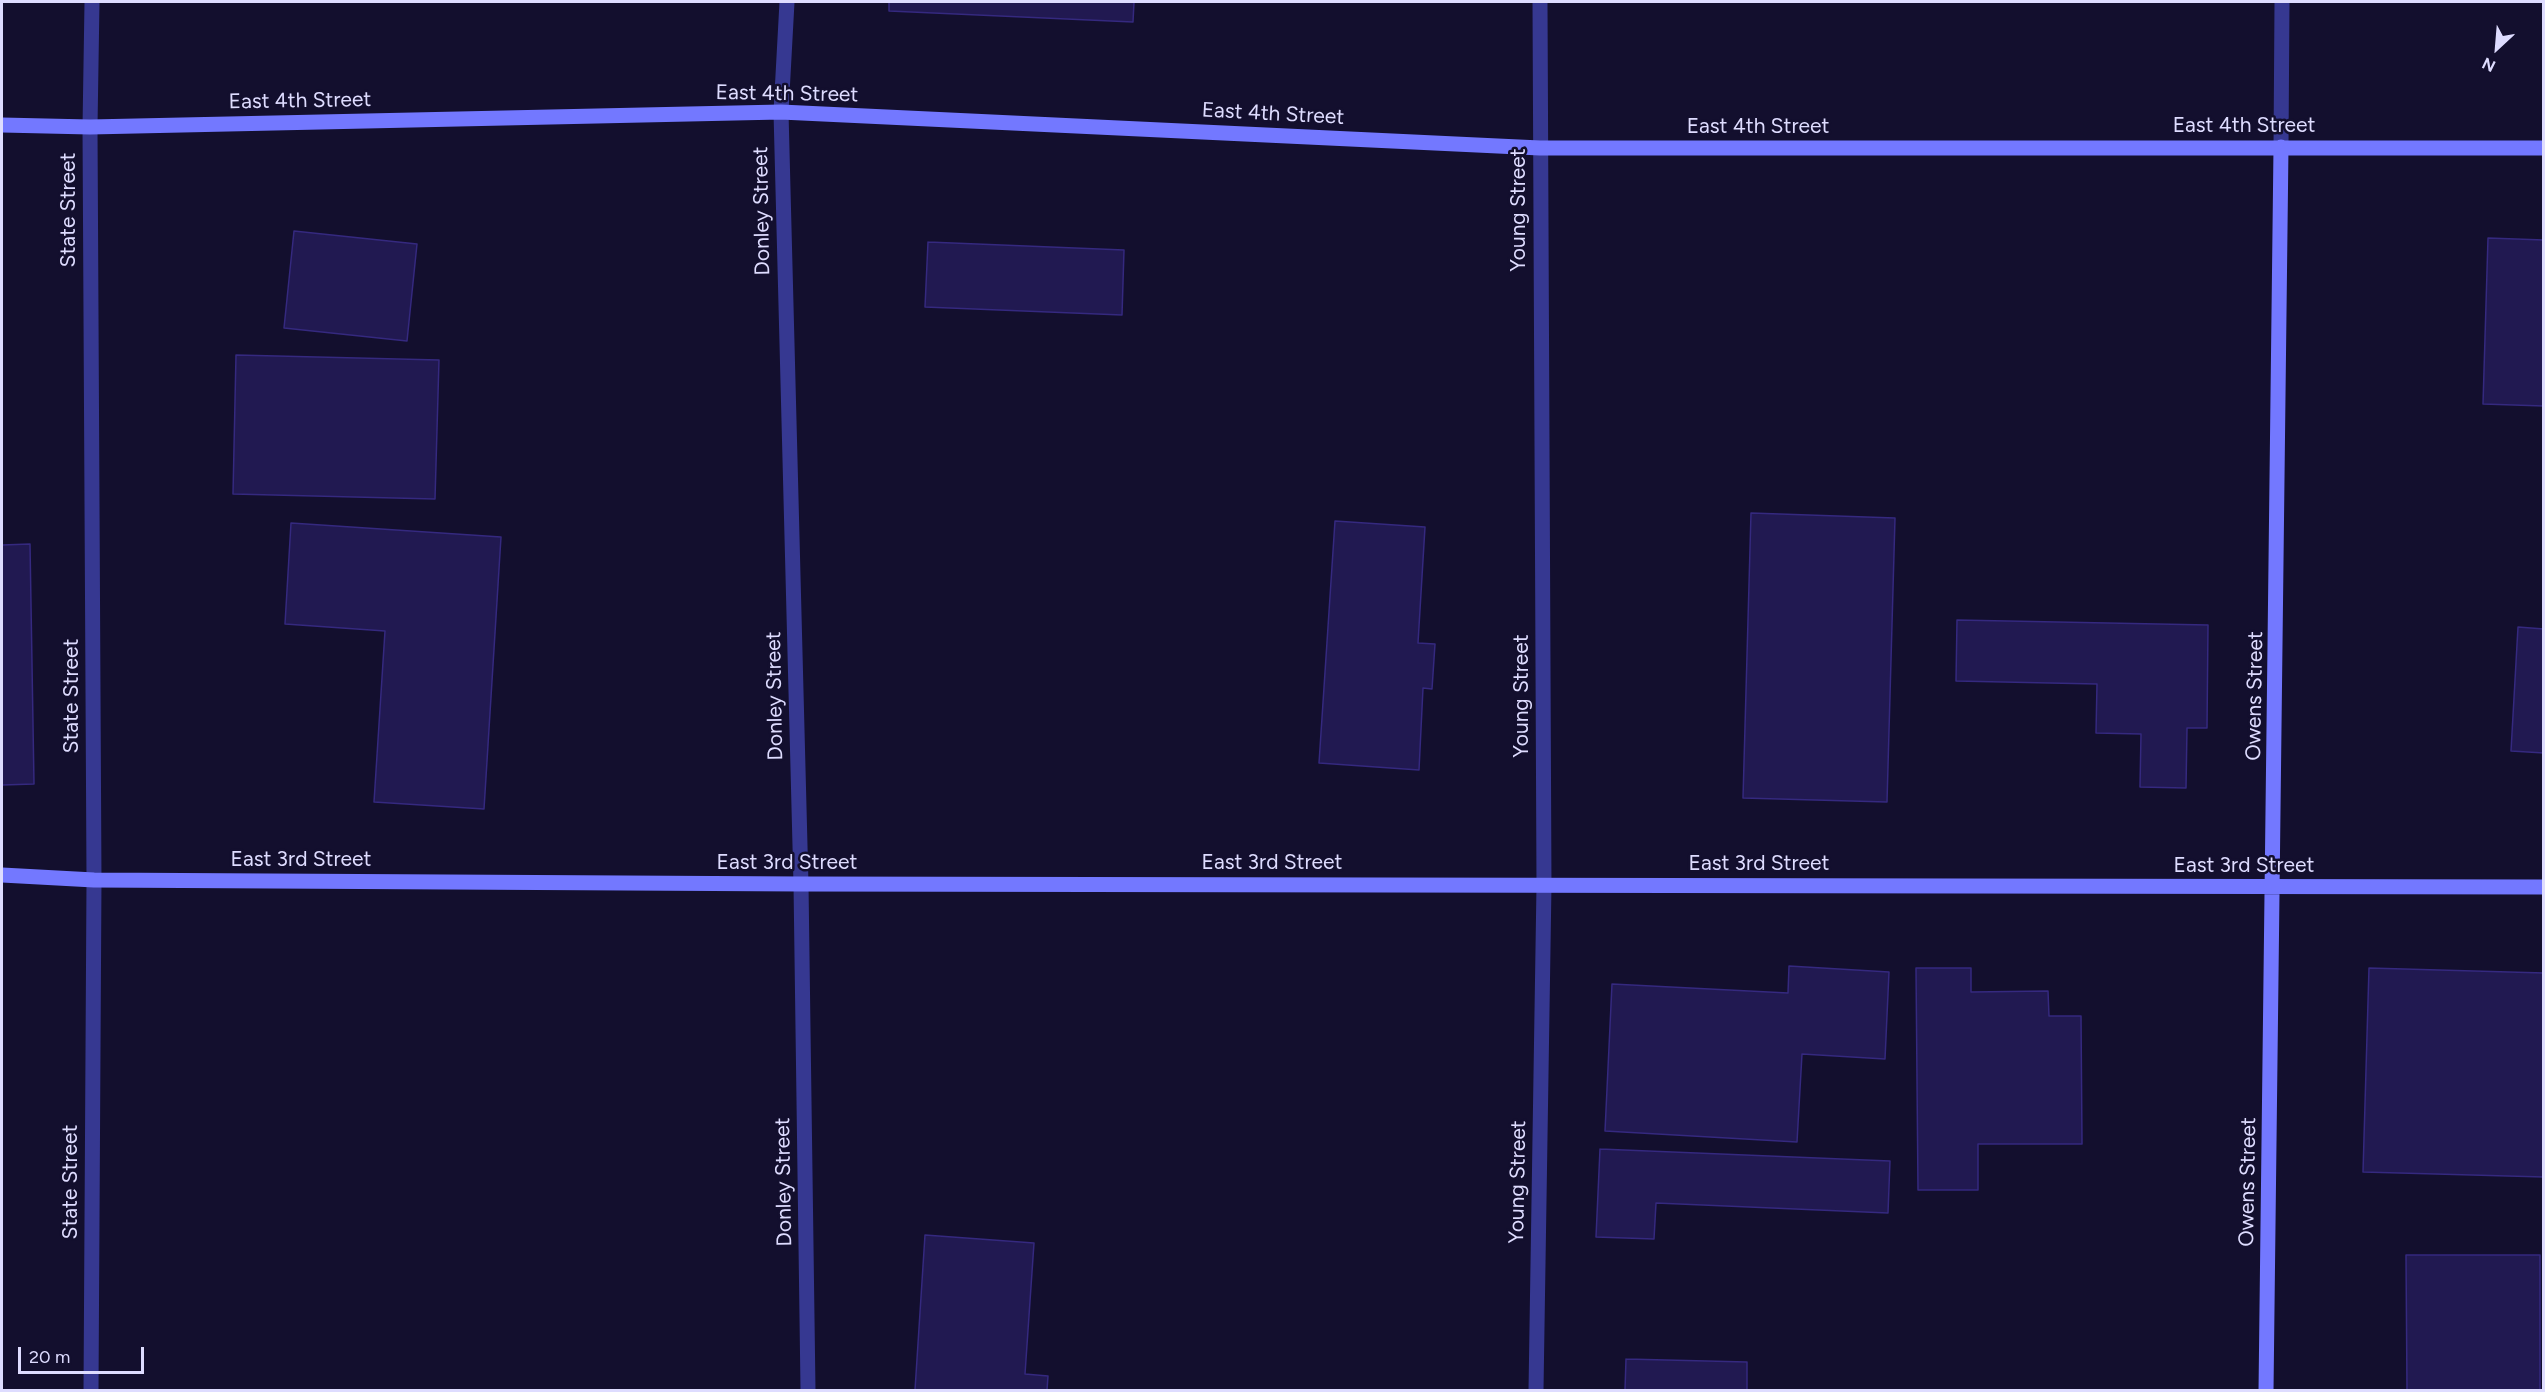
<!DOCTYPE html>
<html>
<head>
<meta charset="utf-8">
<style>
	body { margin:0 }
	#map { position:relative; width:2545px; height:1392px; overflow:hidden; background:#130f2e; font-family:Figtree,sans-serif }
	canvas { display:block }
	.frame { position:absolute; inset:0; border:3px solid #dedcff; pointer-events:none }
	.north { position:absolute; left:2467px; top:18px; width:60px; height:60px; -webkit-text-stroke:4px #130f2e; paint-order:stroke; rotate:206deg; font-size:16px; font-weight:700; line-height:24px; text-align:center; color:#dedcff }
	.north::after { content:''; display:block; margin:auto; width:21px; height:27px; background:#dedcff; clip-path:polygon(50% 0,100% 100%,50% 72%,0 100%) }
	.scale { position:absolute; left:18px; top:1347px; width:126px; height:27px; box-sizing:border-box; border:3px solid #dedcff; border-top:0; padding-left:8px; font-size:18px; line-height:21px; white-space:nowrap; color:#dedcff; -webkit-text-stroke:4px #130f2e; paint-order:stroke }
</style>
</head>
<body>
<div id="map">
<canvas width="2545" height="1392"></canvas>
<div class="frame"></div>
<div class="north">N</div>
<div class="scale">20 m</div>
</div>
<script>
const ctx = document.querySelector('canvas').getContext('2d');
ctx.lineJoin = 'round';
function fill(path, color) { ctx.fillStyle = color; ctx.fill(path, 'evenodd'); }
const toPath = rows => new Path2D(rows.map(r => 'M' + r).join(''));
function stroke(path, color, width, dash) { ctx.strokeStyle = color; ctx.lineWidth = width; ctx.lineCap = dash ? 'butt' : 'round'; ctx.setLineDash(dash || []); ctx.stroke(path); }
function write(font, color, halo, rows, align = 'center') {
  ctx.font = font + ' Figtree,sans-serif'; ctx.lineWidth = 5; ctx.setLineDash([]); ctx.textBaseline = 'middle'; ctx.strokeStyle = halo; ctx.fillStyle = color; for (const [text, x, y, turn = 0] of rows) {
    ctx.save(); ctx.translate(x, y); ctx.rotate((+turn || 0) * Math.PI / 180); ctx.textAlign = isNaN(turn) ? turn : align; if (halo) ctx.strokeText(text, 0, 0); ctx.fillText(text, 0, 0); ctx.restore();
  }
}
const building = toPath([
	[889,2,1134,2,1133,22,889,11,889,2],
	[294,231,417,244,407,341,284,328,294,231],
	[2488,238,2544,240,2544,406,2483,404,2488,238],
	[928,242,1124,250,1122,315,925,307,928,242],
	[236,355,439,360,435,499,233,494,236,355],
	[1751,513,1895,518,1887,802,1743,798,1751,513],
	[1335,521,1425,527,1418,643,1435,644,1432,689,1423,688,1419,770,1319,763,1335,521],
	[291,523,501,537,484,809,374,802,385,631,285,624,291,523],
	[30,544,34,784,2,785,2,545,30,544],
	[1957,620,2208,625,2207,728,2187,728,2186,788,2140,787,2141,734,2096,733,2097,684,1956,681,1957,620],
	[2518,627,2544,629,2544,753,2511,751,2518,627],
	[1789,966,1889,972,1885,1059,1802,1054,1797,1142,1605,1131,1612,984,1788,993,1789,966],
	[1916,968,1971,968,1971,992,2048,991,2049,1016,2081,1016,2082,1144,1978,1144,1978,1190,1918,1190,1916,968],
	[2369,968,2544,973,2544,1177,2363,1172,2369,968],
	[1600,1149,1890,1161,1888,1213,1656,1203,1654,1239,1596,1237,1600,1149],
	[925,1235,1034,1243,1025,1374,1048,1376,1047,1390,915,1390,925,1235],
	[2406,1255,2540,1255,2540,1390,2407,1390,2406,1255],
	[1626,1359,1747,1362,1747,1390,1625,1390,1626,1359]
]);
const street = toPath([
	[787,2,781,112,801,884,808,1390],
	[2281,147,2282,2],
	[91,1390,94,880,90,127,92,2],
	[1536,1390,1544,885,1540,2]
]);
const secondary = toPath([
	[2,125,90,127,781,112,1540,148,2544,148],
	[2,875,94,880,801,884,2544,887],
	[2266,1390,2281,147]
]);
const streetNames = [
	["East 4th Street",787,94,1],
	["East 4th Street",300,101,-1],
	["East 4th Street",1273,114,3],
	["East 4th Street",2244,126],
	["East 4th Street",1758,127],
	["State Street",69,210,-90],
	["Young Street",1519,210,-90],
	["Donley Street",762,211,-91],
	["State Street",72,696,-90],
	["Donley Street",775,696,-91],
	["Young Street",1522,696,-90],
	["Owens Street",2255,696,-89],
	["East 3rd Street",301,860],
	["East 3rd Street",787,863],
	["East 3rd Street",1272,863],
	["East 3rd Street",1759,864],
	["East 3rd Street",2244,866],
	["State Street",71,1182,-90],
	["Donley Street",784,1182,-91],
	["Young Street",1518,1182,-89],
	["Owens Street",2248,1182,-89]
];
fill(building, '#211951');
stroke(building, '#35297f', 1.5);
stroke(street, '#363891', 15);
stroke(secondary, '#7378ff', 15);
write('21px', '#dedcff', '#130f2e', streetNames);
</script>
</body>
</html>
